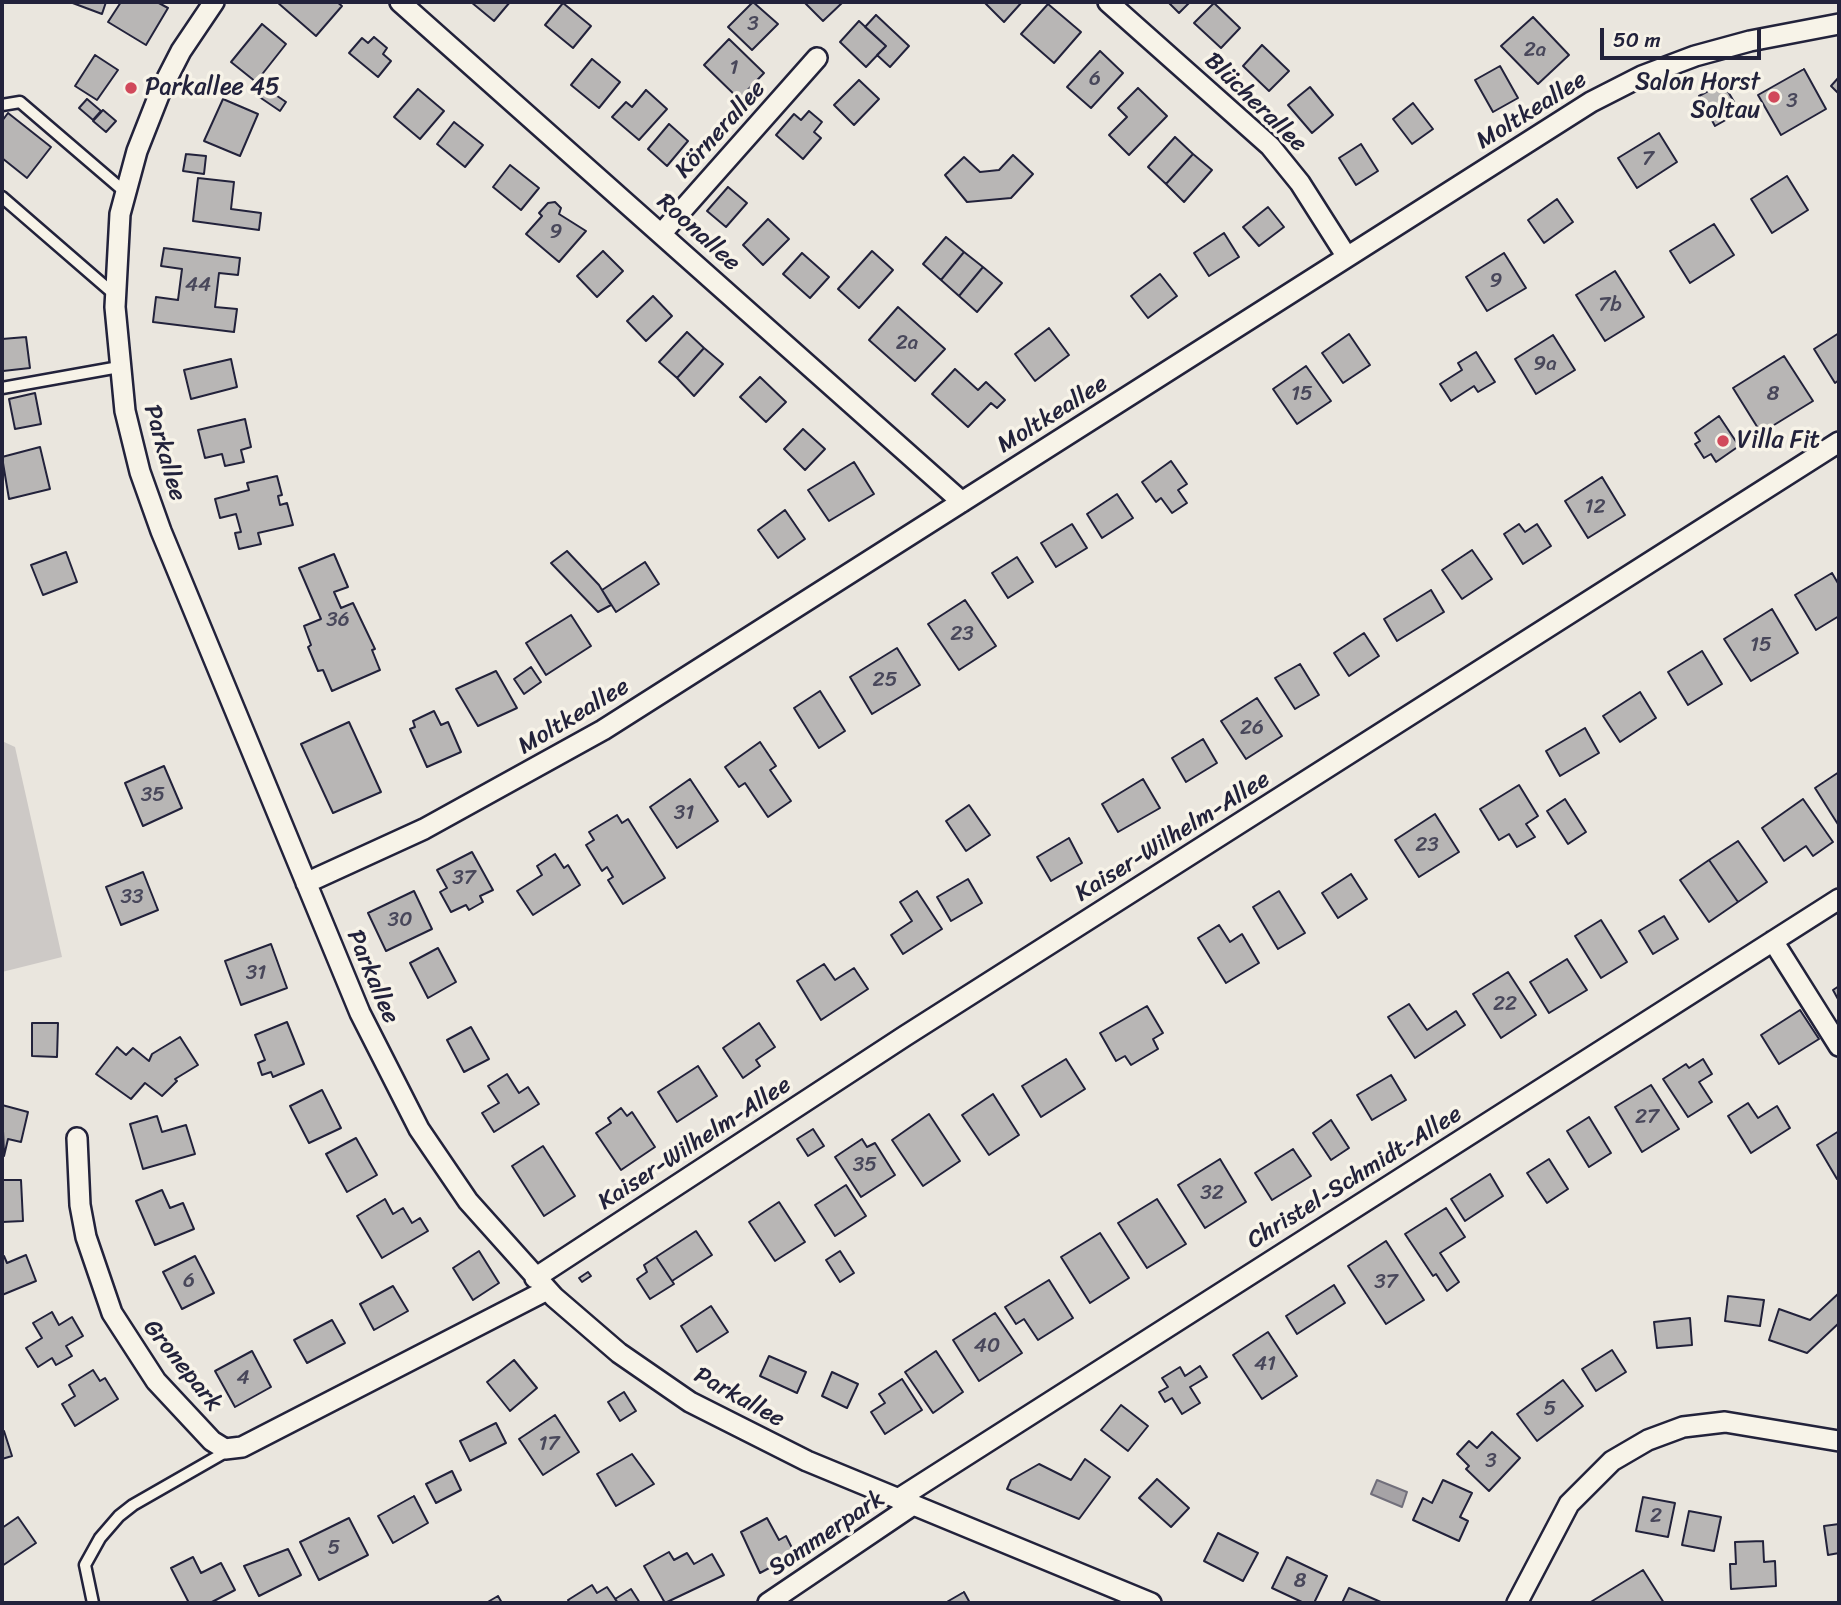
<!DOCTYPE html>
<html>
<head>
<meta charset="utf-8">
<style>
	body { margin:0 }
	#map { position:relative; width:1841px; height:1605px; overflow:hidden; background:#eae6de; font-family:Sriracha,sans-serif }
	canvas { display:block }
	.frame { position:absolute; inset:0; border:4px solid #22223b; pointer-events:none }
	.scale { position:absolute; left:1600px; top:28px; width:161px; height:32px; box-sizing:border-box; border:4px solid #22223b; border-top:0; padding-left:9px; font-size:21px; line-height:24px; white-space:nowrap; color:#22223b; -webkit-text-stroke:5px #f7f3e8; paint-order:stroke }
</style>
</head>
<body>
<div id="map">
<canvas width="1841" height="1605"></canvas>
<div class="frame"></div>
<div class="scale">50 m</div>
</div>
<script>
const ctx = document.querySelector('canvas').getContext('2d');
ctx.lineJoin = 'round';
function fill(path, color) { ctx.fillStyle = color; ctx.fill(path, 'evenodd'); }
const toPath = rows => new Path2D(rows.map(r => 'M' + r).join(''));
function stroke(path, color, width, dash) { ctx.strokeStyle = color; ctx.lineWidth = width; ctx.lineCap = dash ? 'butt' : 'round'; ctx.setLineDash(dash || []); ctx.stroke(path); }
function write(font, color, halo, rows, align = 'center') {
  ctx.font = font + ' Sriracha,sans-serif'; ctx.lineWidth = 7; ctx.setLineDash([]); ctx.textBaseline = 'middle'; ctx.strokeStyle = halo; ctx.fillStyle = color; for (const [text, x, y, turn = 0] of rows) {
    ctx.save(); ctx.translate(x, y); ctx.rotate((+turn || 0) * Math.PI / 180); ctx.textAlign = isNaN(turn) ? turn : align; if (halo) ctx.strokeText(text, 0, 0); ctx.fillText(text, 0, 0); ctx.restore();
  }
}
const green = toPath([
	[2,741,15,747,62,957,2,972]
]);
const water = toPath([
	[1377,1480,1407,1492,1402,1507,1371,1494,1377,1480]
]);
const building = toPath([
	[70,2,106,2,102,14,70,2],
	[121,2,157,2,168,8,146,45,108,22,121,2],
	[277,2,337,2,342,6,316,36,277,2],
	[471,2,510,2,494,21,471,2],
	[753,2,778,24,752,50,728,27,753,2],
	[804,2,843,2,823,21,804,2],
	[984,2,1022,2,1004,22,984,2],
	[1168,2,1190,2,1179,13,1168,2],
	[563,3,591,26,573,48,545,25,563,3],
	[1214,3,1240,28,1221,48,1194,23,1214,3],
	[1048,4,1081,32,1054,63,1021,34,1048,4],
	[876,15,909,46,890,67,877,55,886,46,865,27,876,15],
	[1533,17,1569,55,1538,84,1501,46,1533,17],
	[859,21,886,46,866,67,840,42,859,21],
	[262,24,286,44,256,82,231,62,262,24],
	[374,37,387,48,383,54,391,61,378,77,349,53,362,38,368,43,374,37],
	[729,39,764,73,739,99,704,65,729,39],
	[1262,45,1289,71,1269,91,1243,66,1262,45],
	[1100,51,1123,73,1091,108,1067,87,1100,51],
	[95,55,118,70,97,100,75,86,95,55],
	[592,59,620,82,599,108,571,85,592,59],
	[1500,66,1518,98,1493,112,1475,80,1500,66],
	[1804,69,1826,109,1781,135,1758,95,1804,69],
	[1839,77,1839,94,1831,86,1839,77],
	[859,80,879,99,854,125,834,105,859,80],
	[1723,83,1740,112,1715,126,1699,96,1723,83],
	[261,85,286,102,280,111,255,94,261,85],
	[1310,87,1333,115,1312,133,1288,105,1310,87],
	[1138,88,1167,116,1129,155,1109,135,1127,117,1118,108,1138,88],
	[418,89,444,111,420,139,394,117,418,89],
	[646,90,667,109,639,140,612,117,626,102,632,107,646,90],
	[87,99,101,111,93,120,79,108,87,99],
	[223,99,258,114,240,156,204,141,223,99],
	[1413,103,1433,129,1412,144,1393,119,1413,103],
	[103,110,116,121,106,132,93,121,103,110],
	[809,111,822,122,814,132,821,138,803,159,776,135,794,114,801,120,809,111],
	[8,113,51,147,27,178,2,158,2,121,8,113],
	[454,122,483,145,465,167,437,144,454,122],
	[669,124,688,141,667,166,648,149,669,124],
	[1659,133,1677,162,1637,188,1618,158,1659,133],
	[1175,137,1193,154,1166,184,1148,167,1175,137],
	[1361,144,1378,171,1356,185,1339,158,1361,144],
	[186,154,206,156,204,174,183,171,186,154],
	[1193,154,1212,170,1184,202,1166,184,1193,154],
	[1013,155,1033,174,1011,198,967,202,945,175,964,157,980,172,999,170,1013,155],
	[510,165,539,188,521,210,493,187,510,165],
	[1787,176,1808,210,1772,233,1751,199,1787,176],
	[198,178,234,182,231,209,261,213,259,230,193,221,198,178],
	[728,187,747,203,726,227,707,211,728,187],
	[1557,199,1573,222,1544,243,1528,220,1557,199],
	[555,202,561,208,559,214,586,231,559,262,526,234,542,216,539,213,548,203,555,202],
	[1268,207,1284,227,1259,246,1243,227,1268,207],
	[768,219,789,239,763,265,743,245,768,219],
	[1714,224,1734,255,1690,283,1670,251,1714,224],
	[1224,233,1239,257,1209,276,1194,253,1224,233],
	[946,237,964,252,941,280,923,264,946,237],
	[164,248,240,258,238,275,219,273,215,307,237,309,234,332,153,322,156,297,178,300,182,269,161,266,164,248],
	[603,251,623,271,597,297,577,276,603,251],
	[872,251,893,270,859,308,838,289,872,251],
	[964,252,983,267,959,296,941,280,964,252],
	[802,253,829,277,810,298,783,274,802,253],
	[1504,253,1526,288,1487,311,1466,277,1504,253],
	[983,267,1002,283,977,312,959,296,983,267],
	[1615,271,1644,317,1605,341,1576,295,1615,271],
	[1160,274,1177,296,1148,318,1131,296,1160,274],
	[653,296,672,316,646,341,627,321,653,296],
	[898,307,945,349,915,381,869,340,898,307],
	[1049,328,1069,355,1035,381,1015,354,1049,328],
	[687,332,704,348,677,378,659,362,687,332],
	[1839,333,1839,380,1835,383,1814,349,1839,333],
	[1349,334,1370,365,1343,383,1322,353,1349,334],
	[1553,335,1575,370,1536,394,1515,359,1553,335],
	[26,337,30,368,3,371,2,339,26,337],
	[704,348,723,364,694,396,677,378,704,348],
	[1476,352,1495,382,1478,392,1474,386,1451,401,1440,384,1462,370,1458,363,1476,352],
	[1784,356,1813,401,1761,433,1733,388,1784,356],
	[231,359,237,387,191,399,184,370,231,359],
	[1306,366,1331,401,1297,424,1273,389,1306,366],
	[955,369,978,390,986,382,1005,400,997,408,991,403,968,427,932,394,955,369],
	[760,377,786,402,766,422,740,397,760,377],
	[35,393,41,424,15,429,9,399,35,393],
	[1719,416,1739,446,1716,462,1711,454,1704,458,1695,444,1700,441,1695,433,1719,416],
	[245,419,251,447,241,450,244,462,225,466,222,454,205,458,198,430,245,419],
	[803,429,825,449,805,470,784,449,803,429],
	[40,447,50,489,9,499,2,457,40,447],
	[1171,461,1187,484,1178,490,1187,503,1172,513,1161,498,1156,502,1142,482,1171,461],
	[854,462,874,494,829,521,808,490,854,462],
	[277,476,282,495,278,496,280,505,287,503,293,525,258,533,261,544,239,549,235,533,241,532,236,514,220,518,215,499,249,490,247,483,277,476],
	[1602,477,1625,515,1588,538,1565,501,1602,477],
	[1117,494,1133,518,1102,538,1087,514,1117,494],
	[785,510,805,539,778,558,758,530,785,510],
	[1072,524,1087,548,1056,567,1041,543,1072,524],
	[1519,524,1525,532,1537,524,1551,546,1523,564,1504,534,1519,524],
	[1472,550,1492,579,1462,599,1442,570,1472,550],
	[567,551,599,585,611,605,598,612,551,563,567,551],
	[66,552,77,582,43,595,31,565,66,552],
	[334,554,348,587,334,592,341,608,353,603,375,649,372,650,380,670,332,691,323,670,318,671,308,647,311,645,304,626,321,619,299,568,334,554],
	[1017,557,1033,582,1008,598,992,573,1017,557],
	[645,562,659,584,616,612,602,590,645,562],
	[1832,573,1839,585,1839,616,1816,630,1795,595,1832,573],
	[1431,590,1444,612,1397,641,1384,619,1431,590],
	[965,600,996,646,959,670,928,624,965,600],
	[1772,609,1798,653,1751,681,1724,639,1772,609],
	[571,615,591,646,546,675,526,643,571,615],
	[1364,633,1379,656,1349,676,1334,653,1364,633],
	[897,648,920,685,872,714,850,677,897,648],
	[1702,651,1722,684,1688,705,1668,672,1702,651],
	[1300,664,1319,695,1295,709,1275,678,1300,664],
	[531,667,541,682,524,694,514,679,531,667],
	[496,671,517,708,478,726,456,689,496,671],
	[820,691,845,731,819,748,794,708,820,691],
	[1640,692,1656,718,1620,742,1603,716,1640,692],
	[1257,698,1282,736,1246,759,1221,721,1257,698],
	[434,711,441,725,448,722,461,752,427,767,410,729,415,727,413,721,434,711],
	[349,722,381,792,333,813,301,744,349,722],
	[1585,728,1599,753,1560,776,1546,751,1585,728],
	[1203,739,1217,763,1186,782,1172,758,1203,739],
	[760,742,776,766,770,770,791,801,768,817,745,783,739,787,725,767,760,742],
	[164,766,182,808,143,826,125,783,164,766],
	[1839,772,1839,826,1815,788,1839,772],
	[690,779,718,821,677,848,650,807,690,779],
	[1143,779,1160,808,1118,832,1102,804,1143,779],
	[1519,785,1538,816,1526,824,1535,837,1517,847,1509,834,1499,840,1480,809,1519,785],
	[1565,799,1586,832,1568,844,1547,811,1565,799],
	[1803,799,1833,842,1813,856,1806,846,1784,861,1762,828,1803,799],
	[969,805,990,835,966,851,946,821,969,805],
	[1435,814,1459,852,1419,877,1395,840,1435,814],
	[617,815,622,823,628,819,665,878,623,904,608,880,613,877,607,867,602,871,586,845,594,840,589,832,617,815],
	[1069,838,1082,863,1051,881,1037,857,1069,838],
	[1738,841,1767,882,1738,902,1709,860,1738,841],
	[472,852,493,890,480,896,483,902,469,910,466,905,451,912,440,892,447,888,437,870,472,852],
	[555,854,564,868,568,865,580,885,533,915,517,891,542,875,537,866,555,854],
	[1709,860,1738,902,1709,922,1680,880,1709,860],
	[143,872,158,910,121,925,106,887,143,872],
	[1351,874,1367,899,1338,918,1322,893,1351,874],
	[968,879,982,903,951,921,937,897,968,879],
	[414,891,432,929,386,951,368,913,414,891],
	[917,891,942,929,903,954,891,935,912,921,900,902,917,891],
	[1279,891,1305,933,1278,949,1253,907,1279,891],
	[1664,916,1678,939,1653,954,1639,931,1664,916],
	[1601,920,1627,962,1601,978,1575,936,1601,920],
	[1219,925,1230,942,1242,934,1259,963,1226,983,1198,938,1219,925],
	[271,944,287,988,241,1005,225,961,271,944],
	[438,948,456,982,428,998,410,963,438,948],
	[1567,959,1587,990,1549,1013,1530,982,1567,959],
	[824,964,835,980,854,968,868,989,821,1020,797,981,824,964],
	[1508,972,1536,1015,1501,1038,1473,994,1508,972],
	[1839,986,1839,1001,1833,990,1839,986],
	[1409,1004,1427,1030,1456,1011,1465,1025,1415,1058,1388,1017,1409,1004],
	[1147,1006,1163,1033,1153,1039,1158,1049,1131,1065,1125,1056,1116,1061,1100,1033,1147,1006],
	[1800,1010,1819,1039,1779,1064,1761,1035,1800,1010],
	[287,1022,304,1064,273,1077,271,1072,262,1075,258,1063,265,1060,255,1035,287,1022],
	[32,1023,58,1023,57,1057,32,1056,32,1023],
	[759,1023,775,1047,756,1060,760,1066,743,1078,723,1048,759,1023],
	[471,1027,489,1059,464,1072,447,1040,471,1027],
	[180,1037,198,1065,175,1079,177,1081,162,1096,145,1083,131,1099,96,1074,117,1047,126,1055,133,1048,149,1061,152,1054,180,1037],
	[1066,1059,1085,1089,1041,1117,1022,1086,1066,1059],
	[1703,1059,1712,1074,1699,1082,1712,1102,1688,1117,1663,1079,1686,1064,1689,1068,1703,1059],
	[698,1066,717,1096,677,1122,658,1092,698,1066],
	[507,1074,519,1093,528,1087,539,1104,494,1132,482,1113,499,1103,488,1086,507,1074],
	[1391,1075,1406,1100,1372,1120,1357,1095,1391,1075],
	[1651,1085,1679,1129,1642,1152,1615,1107,1651,1085],
	[322,1090,341,1128,309,1143,290,1106,322,1090],
	[993,1094,1019,1135,989,1155,962,1115,993,1094],
	[1748,1103,1758,1118,1777,1106,1790,1128,1751,1153,1728,1116,1748,1103],
	[2,1105,28,1112,21,1142,8,1139,4,1156,2,1105],
	[621,1108,627,1116,632,1112,655,1147,621,1170,596,1133,611,1123,608,1118,621,1108],
	[929,1114,960,1161,923,1186,892,1140,929,1114],
	[157,1116,162,1132,186,1125,195,1154,143,1169,130,1124,157,1116],
	[1589,1117,1611,1153,1589,1167,1567,1131,1589,1117],
	[1331,1120,1349,1148,1331,1160,1313,1133,1331,1120],
	[813,1129,824,1146,808,1156,797,1139,813,1129],
	[1839,1131,1839,1177,1837,1179,1817,1145,1839,1131],
	[356,1138,377,1175,347,1192,326,1154,356,1138],
	[862,1139,867,1147,875,1143,895,1175,861,1197,835,1157,862,1139],
	[543,1146,575,1196,544,1216,512,1166,543,1146],
	[1293,1149,1311,1176,1272,1200,1255,1173,1293,1149],
	[1220,1159,1246,1202,1205,1228,1178,1185,1220,1159],
	[1549,1159,1568,1189,1547,1203,1527,1173,1549,1159],
	[1490,1174,1503,1196,1465,1221,1451,1199,1490,1174],
	[2,1180,21,1180,23,1221,2,1222,2,1180],
	[846,1185,866,1216,835,1236,815,1205,846,1185],
	[162,1190,170,1208,183,1203,194,1229,155,1245,136,1201,162,1190],
	[385,1199,393,1214,403,1208,412,1223,420,1218,428,1231,382,1258,357,1216,385,1199],
	[1157,1199,1186,1244,1147,1268,1118,1223,1157,1199],
	[779,1202,805,1242,775,1261,749,1222,779,1202],
	[1446,1208,1465,1237,1440,1253,1459,1282,1447,1291,1436,1274,1433,1276,1405,1234,1446,1208],
	[696,1231,712,1255,672,1281,656,1257,696,1231],
	[1100,1233,1129,1278,1090,1303,1061,1257,1100,1233],
	[1386,1241,1424,1300,1386,1324,1348,1266,1386,1241],
	[479,1251,499,1283,473,1300,453,1268,479,1251],
	[840,1251,854,1273,840,1282,826,1260,840,1251],
	[26,1255,36,1281,2,1295,2,1257,4,1256,7,1263,26,1255],
	[195,1256,214,1293,182,1309,163,1272,195,1256],
	[656,1257,674,1284,650,1299,637,1279,647,1272,644,1265,656,1257],
	[588,1272,591,1276,582,1282,579,1278,588,1272],
	[1049,1280,1073,1318,1038,1340,1024,1319,1016,1324,1005,1307,1049,1280],
	[1334,1285,1345,1303,1297,1334,1286,1316,1334,1285],
	[393,1286,408,1311,374,1330,360,1304,393,1286],
	[1839,1293,1839,1323,1807,1353,1769,1340,1779,1309,1810,1320,1839,1293],
	[1728,1296,1764,1300,1760,1326,1725,1321,1728,1296],
	[711,1306,728,1332,697,1352,681,1326,711,1306],
	[52,1312,59,1325,72,1317,83,1336,66,1346,72,1356,56,1365,52,1358,38,1367,26,1348,42,1338,33,1323,52,1312],
	[995,1313,1022,1353,979,1381,953,1340,995,1313],
	[1690,1318,1692,1345,1657,1348,1654,1322,1690,1318],
	[332,1320,345,1343,307,1363,294,1340,332,1320],
	[1268,1332,1297,1376,1262,1399,1233,1355,1268,1332],
	[1612,1350,1626,1372,1596,1391,1582,1369,1612,1350],
	[252,1351,271,1387,235,1407,215,1371,252,1351],
	[936,1351,963,1392,933,1413,905,1372,936,1351],
	[769,1356,806,1372,797,1393,760,1376,769,1356],
	[514,1360,537,1388,510,1411,487,1382,514,1360],
	[1200,1366,1207,1377,1190,1387,1200,1403,1182,1414,1172,1398,1165,1402,1159,1392,1168,1387,1162,1378,1180,1367,1185,1376,1200,1366],
	[93,1370,100,1381,105,1378,118,1399,75,1426,62,1404,75,1396,69,1385,93,1370],
	[832,1372,858,1384,847,1408,822,1396,832,1372],
	[902,1379,922,1410,885,1434,871,1412,885,1403,879,1394,902,1379],
	[1563,1380,1583,1406,1537,1441,1517,1414,1563,1380],
	[624,1392,636,1411,620,1421,608,1402,624,1392],
	[1121,1405,1148,1426,1128,1451,1101,1430,1121,1405],
	[555,1415,579,1452,543,1475,519,1439,555,1415],
	[496,1423,506,1443,470,1461,460,1441,496,1423],
	[4,1431,12,1456,2,1459,2,1432,4,1431],
	[1492,1432,1520,1458,1489,1491,1466,1469,1469,1466,1457,1454,1469,1441,1477,1448,1492,1432],
	[632,1454,654,1484,616,1506,597,1474,632,1454],
	[1085,1459,1110,1477,1079,1519,1007,1489,1011,1480,1039,1464,1071,1480,1085,1459],
	[452,1471,461,1490,436,1503,426,1484,452,1471],
	[1157,1479,1189,1508,1171,1527,1139,1498,1157,1479],
	[1443,1480,1472,1493,1460,1517,1468,1521,1459,1541,1413,1520,1423,1498,1432,1503,1443,1480],
	[414,1496,428,1523,393,1543,378,1516,414,1496],
	[1643,1497,1675,1503,1668,1537,1636,1531,1643,1497],
	[1689,1511,1721,1517,1714,1551,1682,1545,1689,1511],
	[18,1517,36,1543,2,1566,2,1528,18,1517],
	[349,1518,368,1555,319,1580,300,1542,349,1518],
	[767,1518,779,1540,786,1536,795,1554,760,1573,741,1532,767,1518],
	[1839,1524,1839,1553,1828,1555,1824,1526,1839,1524],
	[1218,1533,1258,1553,1243,1581,1204,1561,1218,1533],
	[1763,1541,1764,1562,1775,1561,1776,1586,1731,1589,1730,1564,1736,1564,1735,1542,1763,1541],
	[288,1549,301,1575,259,1596,244,1566,288,1549],
	[669,1552,674,1560,687,1553,694,1564,712,1554,724,1575,665,1603,644,1566,669,1552],
	[193,1557,201,1573,221,1563,235,1590,210,1603,189,1603,171,1568,193,1557],
	[1287,1557,1327,1576,1314,1603,1304,1603,1272,1588,1287,1557],
	[1643,1570,1664,1603,1589,1603,1643,1570],
	[592,1585,597,1593,607,1587,618,1603,570,1603,568,1600,592,1585],
	[1349,1588,1383,1603,1342,1603,1349,1588],
	[631,1589,640,1603,618,1603,615,1599,631,1589],
	[964,1592,970,1603,945,1603,964,1592],
	[498,1596,502,1603,486,1603,498,1596]
]);
const service = toPath([
	[2,105,20,102,125,192],
	[2,197,114,294],
	[2,388,119,367],
	[93,1603,85,1565,100,1538,119,1516,133,1505,229,1450]
]);
const minor = toPath([
	[214,2,181,51,161,90,137,151,120,214,115,307,125,411,140,472,161,531,360,1013,419,1129,468,1201,554,1297,619,1353,690,1402,807,1461,1151,1603],
	[400,2,962,502],
	[1108,2,1270,146,1300,183,1347,257],
	[661,234,817,58],
	[306,883,424,829,603,730,1591,102,1642,76,1695,56,1750,41,1839,24],
	[1773,941,1839,1046],
	[77,1138,80,1205,86,1237,112,1313,156,1381,212,1441,225,1449,242,1447,547,1290],
	[535,1278,905,1036,1839,442],
	[898,1499,1839,899],
	[768,1603,913,1505],
	[1517,1603,1569,1504,1612,1461,1648,1440,1683,1427,1725,1422,1839,1441]
]);
const markers = [
	[131,88,7,"#d1495b"],
	[1774,97,7,"#d1495b"],
	[1723,441,7,"#d1495b"]
];
const numberNames = [
	["3",753,25],
	["2a",1535,51],
	["1",734,69],
	["6",1095,80],
	["3",1792,102],
	["7",1648,160],
	["9",556,233],
	["9",1496,282],
	["44",198,286],
	["7b",1610,306],
	["2a",907,344],
	["9a",1545,365],
	["15",1302,395],
	["8",1773,395],
	["12",1595,508],
	["36",338,621],
	["23",962,635],
	["15",1761,646],
	["25",885,681],
	["26",1252,729],
	["35",153,796],
	["31",684,814],
	["23",1427,846],
	["37",464,879],
	["33",132,898],
	["30",400,921],
	["31",256,974],
	["22",1505,1005],
	["27",1647,1118],
	["35",865,1166],
	["32",1212,1194],
	["6",189,1282],
	["37",1386,1283],
	["40",987,1347],
	["41",1265,1365],
	["4",243,1379],
	["5",1550,1410],
	["17",549,1445],
	["3",1491,1462],
	["2",1656,1517],
	["5",334,1549],
	["8",1300,1582]
];
const poiNames = [
	["Salon Horst",1760,83,"right"],
	["Soltau",1760,111,"right"],
	["Parkallee 45",145,88],
	["Villa Fit",1737,441]
];
const streetNames = [
	["Blücherallee",1255,103,44],
	["Moltkeallee",1532,111,-32],
	["Körnerallee",721,130,-48],
	["Roonallee",698,233,42],
	["Moltkeallee",1053,415,-32],
	["Parkallee",164,453,74],
	["Moltkeallee",574,717,-31],
	["Kaiser-Wilhelm-Allee",1173,837,-32],
	["Parkallee",372,977,67],
	["Kaiser-Wilhelm-Allee",695,1144,-33],
	["Christel-Schmidt-Allee",1355,1178,-32],
	["Gronepark",182,1366,51],
	["Parkallee",739,1398,29],
	["Sommerpark",827,1534,-34]
];
fill(green, '#cdc9c6');
fill(water, '#a6a3a6');
stroke(water, '#716f7b', 2);
fill(building, '#b8b6b5');
stroke(building, '#22223b', 2);
stroke(service, '#22223b', 15);
stroke(minor, '#22223b', 24);
stroke(service, '#f7f3e8', 10);
stroke(minor, '#f7f3e8', 19);
for (const [x, y, r, color] of markers) { const dot = new Path2D(); dot.arc(x, y, r, 0, 2 * Math.PI); ctx.fillStyle = color; ctx.fill(dot); stroke(dot, '#f7f3e8', 2.5); }
write('21px', '#48475a', null, numberNames);
write('24px', '#22223b', '#f7f3e8', poiNames, 'left');
write('24px', '#22223b', '#f7f3e8', streetNames);
</script>
</body>
</html>
